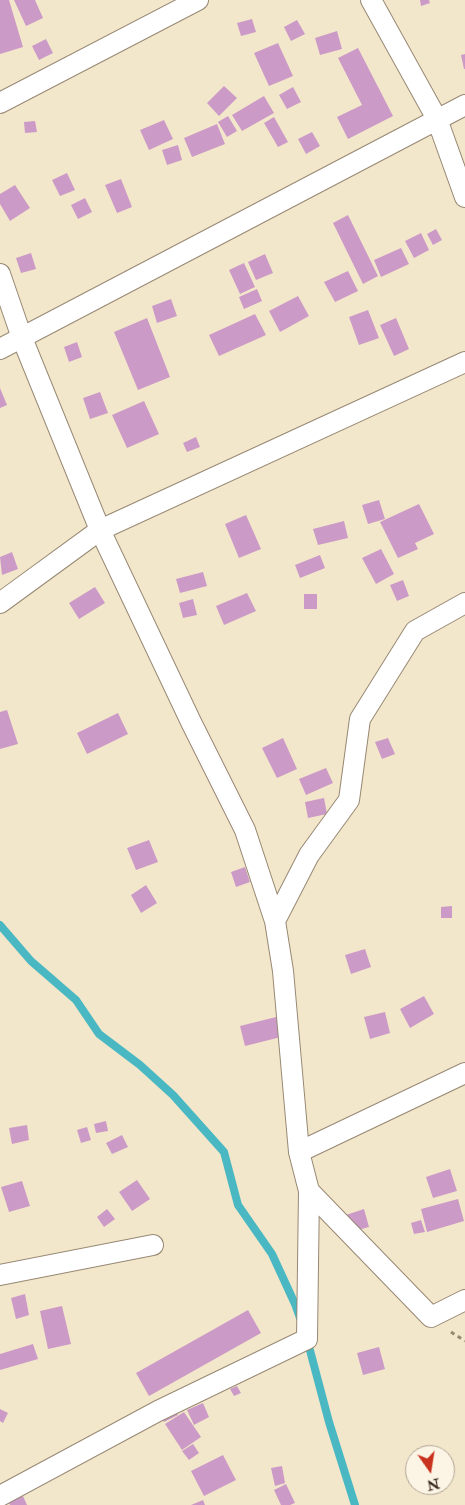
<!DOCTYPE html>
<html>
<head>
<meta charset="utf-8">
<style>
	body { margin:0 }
	#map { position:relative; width:465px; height:1505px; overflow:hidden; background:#f3e7cb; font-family:"IM FELL Double Pica",serif }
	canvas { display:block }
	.north { position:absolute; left:405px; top:1445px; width:50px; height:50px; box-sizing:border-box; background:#fcf5e5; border:1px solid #afa495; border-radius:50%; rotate:167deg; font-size:14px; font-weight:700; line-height:20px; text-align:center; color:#3b2a1e }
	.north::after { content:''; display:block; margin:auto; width:18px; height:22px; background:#c8321e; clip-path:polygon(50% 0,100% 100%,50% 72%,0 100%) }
</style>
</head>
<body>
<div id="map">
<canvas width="465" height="1505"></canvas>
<div class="north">N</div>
</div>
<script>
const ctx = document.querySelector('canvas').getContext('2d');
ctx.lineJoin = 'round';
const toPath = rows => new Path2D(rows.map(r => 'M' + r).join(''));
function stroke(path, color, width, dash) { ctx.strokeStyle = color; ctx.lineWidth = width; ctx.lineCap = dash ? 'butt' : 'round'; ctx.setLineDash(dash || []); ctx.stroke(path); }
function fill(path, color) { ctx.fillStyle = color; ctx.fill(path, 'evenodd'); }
const stream = toPath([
	[0,925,31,961,76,1000,99,1034,140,1065,173,1095,224,1152,238,1205,272,1254,295,1304,300,1318],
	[307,1339,329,1422,355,1505]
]);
const building = toPath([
	[0,0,9,0,23,47,0,54],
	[14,0,35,0,43,18,26,26],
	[420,0,429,0,430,3,421,6],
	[252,19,256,32,241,36,237,23],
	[297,20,305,34,291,41,284,27],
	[337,31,342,49,320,55,315,38],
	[46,39,53,53,39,60,32,46],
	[278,43,293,76,269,86,254,53],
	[358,48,393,116,348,139,337,117,362,105,338,58],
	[465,54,465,69,464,69,461,55],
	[224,86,237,98,219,116,207,103],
	[293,87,301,102,287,109,279,95],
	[264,96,274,113,242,131,232,115],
	[228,116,237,131,227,137,218,122],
	[274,117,288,142,278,147,264,123],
	[164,120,173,139,149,150,140,130],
	[35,121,37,132,25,133,24,122],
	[217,124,225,144,192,157,184,138],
	[312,132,320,146,306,154,298,139],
	[178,145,182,160,167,165,162,150],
	[67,173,75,190,60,196,52,180],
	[121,179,132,207,117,213,105,185],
	[15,185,30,208,10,221,0,204,0,194],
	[85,198,92,212,78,219,71,205],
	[348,215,378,276,363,284,333,223],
	[436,229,442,240,433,245,427,234],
	[421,233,429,250,414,258,405,241],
	[401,248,409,264,381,277,374,260],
	[31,253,36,269,21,273,16,258],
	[265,254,273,273,256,280,248,262],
	[244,263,255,287,240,294,229,270],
	[348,271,358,291,335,302,324,282],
	[257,289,262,301,244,309,239,297],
	[298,296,309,316,280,332,269,311],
	[171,299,177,316,157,323,152,306],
	[368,310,379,338,359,345,349,317],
	[255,314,266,335,219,356,209,335],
	[147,318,170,377,138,390,114,332],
	[396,318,409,349,394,356,380,325],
	[77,342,82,357,69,362,64,347],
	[0,388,7,405,0,408],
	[100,392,108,413,90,419,83,398],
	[144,401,159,434,127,448,112,415],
	[196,437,200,447,187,452,183,443],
	[379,500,385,519,368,524,362,505],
	[419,504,434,534,415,543,418,549,398,558,380,522],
	[246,515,261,549,239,558,225,524],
	[344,521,348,538,318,545,313,529],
	[381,549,394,574,376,584,362,558],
	[12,552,18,569,2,575,0,557],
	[320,555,325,568,300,578,295,565],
	[203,572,207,586,180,593,176,579],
	[403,580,409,596,397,601,390,585],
	[95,587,105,603,79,619,69,603],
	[247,593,256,611,224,625,216,606],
	[304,594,317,594,317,609,304,609],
	[193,599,197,615,183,618,179,603],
	[7,710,18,744,0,749,0,712],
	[118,713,128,734,87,754,77,733],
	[283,738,297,769,277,778,262,748],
	[388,738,395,754,382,759,375,742],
	[326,768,333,783,306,795,299,779],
	[324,798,327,814,308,818,305,802],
	[149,840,158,862,136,870,127,848],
	[245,867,250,882,236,887,231,872],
	[146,885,157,903,141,913,131,895],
	[452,906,452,918,441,918,441,907],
	[365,949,371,967,351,974,345,955],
	[424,996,434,1014,410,1028,400,1009],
	[385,1012,390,1033,370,1039,364,1017],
	[276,1017,281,1037,245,1046,240,1026],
	[106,1121,108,1131,96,1133,94,1124],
	[27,1125,29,1140,12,1144,9,1128],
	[87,1127,91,1140,81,1143,77,1130],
	[122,1135,128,1147,112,1154,106,1143],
	[450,1169,457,1191,433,1198,426,1177],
	[137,1180,150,1199,132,1211,119,1192],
	[22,1181,30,1206,9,1212,1,1187],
	[458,1199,464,1221,427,1232,421,1209],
	[107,1209,115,1219,104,1227,97,1217],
	[364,1209,369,1227,351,1232,346,1215],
	[421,1220,425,1232,414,1234,411,1223],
	[25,1294,29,1315,16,1319,11,1298],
	[62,1306,71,1344,48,1349,40,1311],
	[248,1310,261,1333,149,1396,136,1373],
	[33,1344,38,1359,0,1370,0,1354],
	[379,1347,385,1369,363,1375,357,1353],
	[237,1386,241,1393,234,1396,230,1389],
	[203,1403,209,1417,194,1425,187,1410],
	[174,1408,178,1415,164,1422,160,1414],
	[0,1409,8,1413,3,1423,0,1421],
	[184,1412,201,1437,182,1450,165,1424],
	[193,1444,199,1453,189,1460,182,1451],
	[223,1455,236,1480,204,1496,191,1471],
	[282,1466,285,1483,275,1486,271,1468],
	[286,1484,295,1503,290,1505,281,1505,274,1490],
	[23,1496,27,1505,10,1505,8,1501],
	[203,1500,205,1505,191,1505]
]);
const path = toPath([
	[451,1332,465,1341]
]);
const street = toPath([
	[371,0,437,119,465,197],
	[0,103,198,0],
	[0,274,22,338,100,530,191,722,245,830,275,921,283,971,299,1152,309,1191],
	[0,349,465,105],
	[0,603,100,530,465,362],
	[275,921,309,855,349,800,360,719,415,631,465,603],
	[299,1152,465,1073],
	[0,1275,153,1245],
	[0,1496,158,1411,307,1339,309,1191,431,1317,465,1300]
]);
stroke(stream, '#4ab8c3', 8);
fill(building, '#cc9ac7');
stroke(street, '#978874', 22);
stroke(path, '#978874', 3, [4, 4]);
stroke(street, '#fff', 20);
</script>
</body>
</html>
